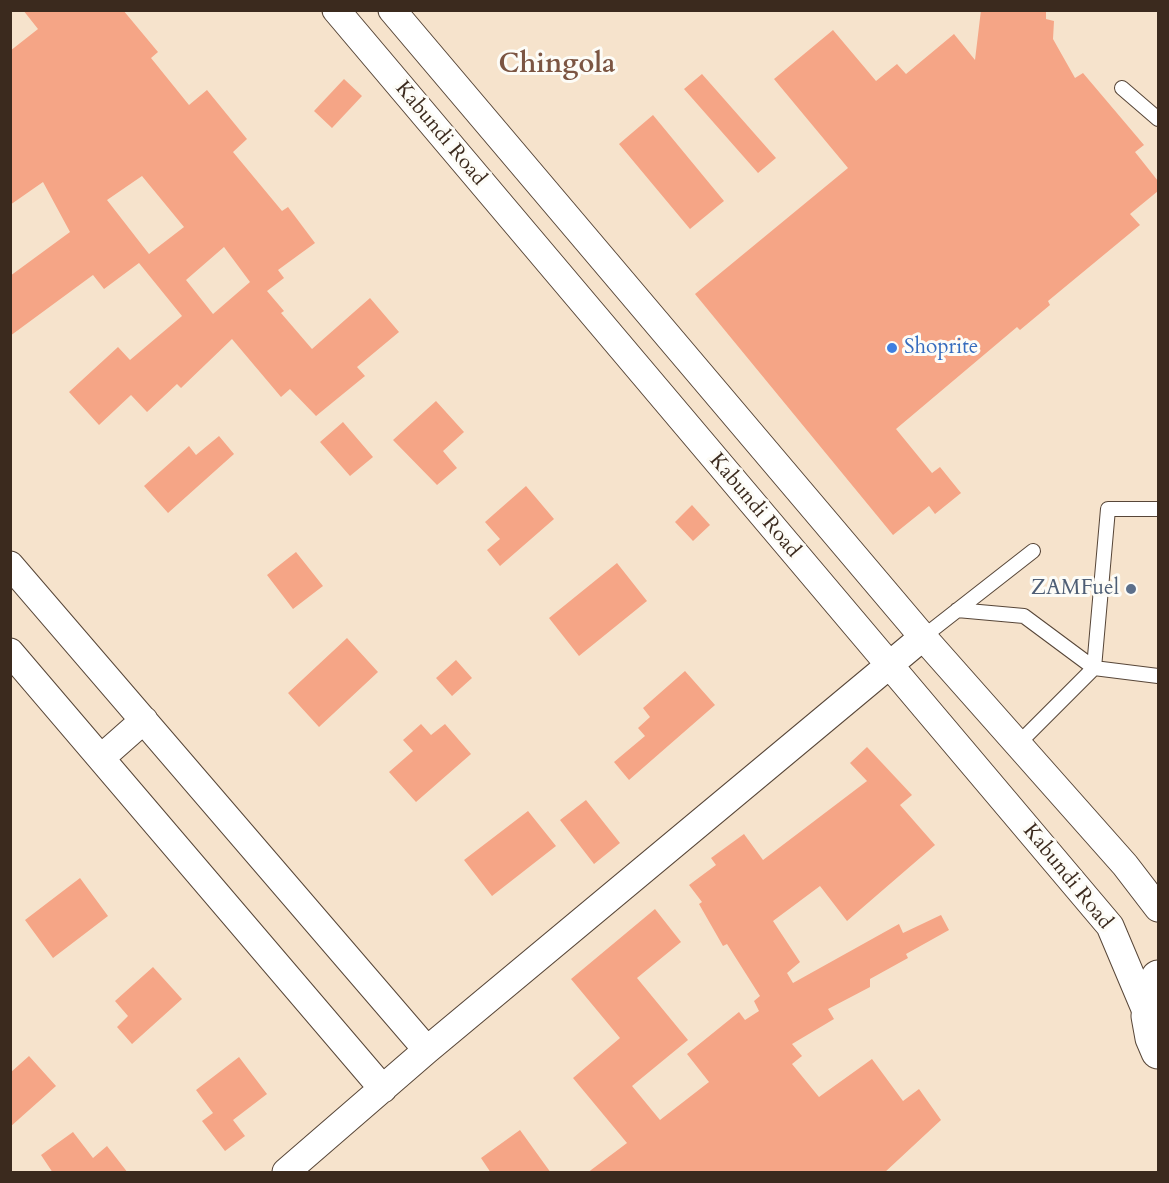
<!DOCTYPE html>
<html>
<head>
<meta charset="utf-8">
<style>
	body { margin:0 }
	#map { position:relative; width:1169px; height:1183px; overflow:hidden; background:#f6e3cc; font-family:Cardo,serif }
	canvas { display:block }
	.frame { position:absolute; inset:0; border:12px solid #3b2a1e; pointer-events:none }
</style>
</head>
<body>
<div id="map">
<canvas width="1169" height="1183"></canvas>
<div class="frame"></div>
</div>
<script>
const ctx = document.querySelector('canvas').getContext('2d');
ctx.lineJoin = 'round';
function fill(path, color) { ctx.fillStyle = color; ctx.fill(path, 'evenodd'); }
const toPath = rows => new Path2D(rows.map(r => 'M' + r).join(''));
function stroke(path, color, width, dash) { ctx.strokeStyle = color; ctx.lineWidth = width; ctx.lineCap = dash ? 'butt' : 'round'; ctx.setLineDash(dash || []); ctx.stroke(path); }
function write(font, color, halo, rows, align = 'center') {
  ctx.font = font + ' Cardo,serif'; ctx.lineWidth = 6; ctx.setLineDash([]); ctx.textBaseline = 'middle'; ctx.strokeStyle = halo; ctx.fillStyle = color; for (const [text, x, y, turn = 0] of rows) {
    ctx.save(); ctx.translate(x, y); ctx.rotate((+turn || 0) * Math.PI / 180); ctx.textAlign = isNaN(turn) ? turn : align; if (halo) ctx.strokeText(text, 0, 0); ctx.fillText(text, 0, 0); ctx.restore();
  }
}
const building = toPath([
	[23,10,123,10,158,52,151,58,189,105,207,90,247,139,233,152,282,211,288,207,315,243,278,270,284,278,267,291,284,311,281,313,312,349,370,298,399,332,357,367,365,376,316,416,290,389,281,397,232,339,181,388,177,384,147,412,131,395,99,425,69,392,118,347,130,360,182,316,139,263,104,289,93,275,10,336,10,276,70,232,43,182,10,205,10,51,38,29],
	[142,176,184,227,149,254,107,200],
	[224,247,250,282,213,314,186,280],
	[981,10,1046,10,1046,19,1054,21,1053,39,1075,78,1083,73,1144,145,1135,152,1158,181,1158,191,1130,214,1140,225,1048,301,1050,305,1020,330,1017,327,896,429,932,473,940,467,961,493,935,514,929,506,893,535,695,294,848,168,774,79,833,30,876,81,897,64,906,74,954,34,975,60],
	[702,74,776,158,758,173,684,89],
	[344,79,362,96,332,128,314,111],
	[653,115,724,201,690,229,619,144],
	[436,401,464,432,443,451,457,468,437,485,393,440],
	[343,422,373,457,350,476,320,442],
	[219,436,234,454,168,513,144,486,189,446,196,455],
	[526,486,554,519,500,566,487,550,500,539,485,522],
	[692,505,710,525,693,541,675,522],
	[296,552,323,586,293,609,267,575],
	[617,563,647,601,579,656,549,618],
	[347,638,378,672,319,727,288,693],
	[456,660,472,678,452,696,436,678],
	[685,671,715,705,629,780,614,762,645,736,638,728,650,717,643,708],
	[421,724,431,735,445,724,471,754,416,802,389,772,413,751,403,740],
	[867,747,912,795,900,805,935,845,847,921,820,886,773,921,800,962,787,973,793,983,899,924,903,933,941,915,949,930,906,954,908,958,870,979,870,987,828,1009,834,1019,792,1044,802,1056,792,1064,819,1097,872,1059,903,1101,919,1089,941,1120,884,1173,587,1173,627,1143,573,1078,620,1038,571,979,655,909,681,942,637,978,688,1040,632,1086,660,1120,709,1082,687,1054,739,1012,745,1020,759,1011,754,1001,760,996,727,944,723,946,699,904,702,902,689,885,716,865,711,858,744,834,763,860,867,781,850,763],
	[586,800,620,843,594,864,560,820],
	[528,811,556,846,492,896,464,860],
	[80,878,108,916,53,958,25,920],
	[153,967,182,999,132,1044,117,1027,128,1016,115,1001],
	[29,1056,56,1086,10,1127,10,1073],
	[239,1057,267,1094,233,1120,245,1136,225,1151,202,1121,213,1113,196,1090],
	[520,1130,551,1173,491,1173,481,1158],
	[73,1132,93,1158,107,1146,128,1173,53,1173,41,1155]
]);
const lane = toPath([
	[1122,88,1158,119],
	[957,610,1024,616,1094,668,1158,676],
	[923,637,1033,551],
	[1018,744,1094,668,1108,509,1158,509]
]);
const street = toPath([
	[336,10,1110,926,1148,1016],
	[392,10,923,637,1125,865,1158,908],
	[10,565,427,1050],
	[10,652,383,1089],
	[101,758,144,720],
	[286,1172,427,1050,923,637]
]);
const highway = toPath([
	[1158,977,1151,997,1148,1016,1152,1038,1158,1052]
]);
const markers = [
	[892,348,6,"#3f7fe0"],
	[1131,589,6,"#5c6f8a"]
];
const streetNames = [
	["Kabundi Road",440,134,50],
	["Kabundi Road",754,506,50],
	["Kabundi Road",1067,877,51]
];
const shopNames = [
	["Shoprite",904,348]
];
const serviceNames = [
	["ZAMFuel",1119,589]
];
const districtNames = [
	["Chingola",557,66]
];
fill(building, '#f5a586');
stroke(lane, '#574638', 16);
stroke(street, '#574638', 29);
stroke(highway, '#574638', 35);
stroke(lane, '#fff', 14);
stroke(street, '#fff', 27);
stroke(highway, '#fff', 33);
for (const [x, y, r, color] of markers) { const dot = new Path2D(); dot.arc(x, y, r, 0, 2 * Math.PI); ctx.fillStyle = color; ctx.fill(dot); stroke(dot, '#fdfcf7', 2); }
write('21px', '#3b2a1e', '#fdfcf7', streetNames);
write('21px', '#366cbe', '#fdfcf7', shopNames, 'left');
write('21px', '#4e5e75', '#fdfcf7', serviceNames, 'right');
write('bold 27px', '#7c5542', '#fdfcf7', districtNames);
</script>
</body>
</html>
